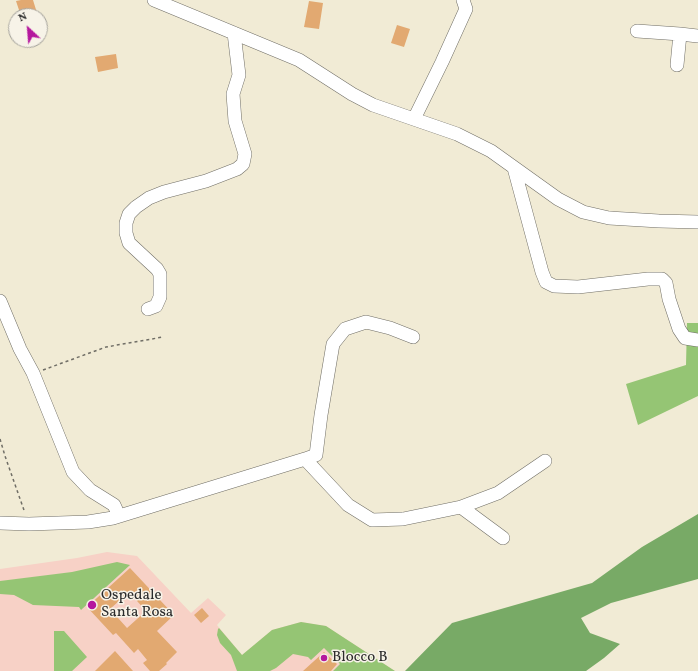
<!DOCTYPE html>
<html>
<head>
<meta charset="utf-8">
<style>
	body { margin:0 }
	#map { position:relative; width:698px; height:671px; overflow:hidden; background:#f1ebd5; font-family:Vollkorn,serif }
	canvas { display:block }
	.north { position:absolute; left:8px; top:8px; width:40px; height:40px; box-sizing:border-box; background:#f7f3e8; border:1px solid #a5a39c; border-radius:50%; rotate:334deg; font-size:11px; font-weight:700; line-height:16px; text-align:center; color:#2b2b2b }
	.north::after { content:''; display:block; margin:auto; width:14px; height:18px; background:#b5179e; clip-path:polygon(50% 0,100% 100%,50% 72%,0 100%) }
</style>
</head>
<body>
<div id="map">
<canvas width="698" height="671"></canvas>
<div class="north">N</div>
</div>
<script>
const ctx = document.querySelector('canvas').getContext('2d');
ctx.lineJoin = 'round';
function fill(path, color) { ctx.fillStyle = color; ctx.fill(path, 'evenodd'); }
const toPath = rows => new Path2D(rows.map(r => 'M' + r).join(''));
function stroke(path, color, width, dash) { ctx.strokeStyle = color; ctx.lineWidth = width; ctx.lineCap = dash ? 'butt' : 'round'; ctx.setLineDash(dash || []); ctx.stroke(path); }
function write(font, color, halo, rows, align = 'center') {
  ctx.font = font + ' Vollkorn,serif'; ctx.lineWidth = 3; ctx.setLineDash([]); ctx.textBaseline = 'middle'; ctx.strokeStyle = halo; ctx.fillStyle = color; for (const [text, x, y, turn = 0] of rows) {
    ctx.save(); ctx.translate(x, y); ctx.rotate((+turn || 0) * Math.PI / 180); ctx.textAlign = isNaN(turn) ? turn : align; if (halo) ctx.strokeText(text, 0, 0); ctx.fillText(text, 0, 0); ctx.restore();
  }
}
const built = toPath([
	[107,552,137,556,191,613,208,598,226,615,217,625,242,655,272,630,301,622,326,626,395,671,0,671,0,569,77,558]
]);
const green = toPath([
	[687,323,698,323,698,396,638,425,626,384,686,365],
	[117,562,130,565,81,610,79,607,33,605,14,595,0,594,0,581,72,572],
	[301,622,326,626,395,671,333,671,340,664,324,648,311,660,308,657,293,654,276,668,270,671,237,671,231,655,220,643,217,635,218,629,219,628,242,655,272,630],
	[54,631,64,631,87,657,72,671,54,671]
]);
const forest = toPath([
	[698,514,698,579,611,603,581,618,590,633,620,644,604,658,586,671,405,671,452,623,592,583,642,547]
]);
const building = toPath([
	[21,0,33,0,37,13,27,16,21,16,16,1],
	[309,1,323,3,319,29,304,27],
	[397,25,410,29,404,47,391,43],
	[116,54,118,68,98,72,95,57],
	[130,568,174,615,157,631,177,652,166,663,167,664,159,671,150,671,143,663,147,660,138,649,134,653,116,633,113,635,87,607],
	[129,592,146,611,127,628,110,609],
	[202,608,209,616,201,623,194,615],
	[115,651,133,671,95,671],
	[324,652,337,664,331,671,303,671]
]);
const path = toPath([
	[43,370,106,347,163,337],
	[0,439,5,456,25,513]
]);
const minor = toPath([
	[154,0,299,60,352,94,373,105,457,134,491,151,558,199,583,212,609,218,659,221,698,222],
	[637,31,680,34,698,36],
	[677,65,680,34],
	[414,119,442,62,466,9,463,0],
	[514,168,542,272,546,282,554,286,578,287,648,279,662,279,666,283,669,299,679,329,685,338,698,340],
	[0,301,20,349,33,373,73,472,90,490,114,505,119,516],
	[148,309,156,306,160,297,160,274,157,269,129,243,126,233,126,223,129,214,136,207,149,198,164,192,206,181,237,169,243,164,245,154,235,121,233,94,239,75,234,33],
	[305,459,316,455,321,415,333,344,345,329,366,322,390,328,413,337],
	[461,507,503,538],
	[0,523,29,524,88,522,113,518,305,459,348,505,372,520,403,519,461,507,498,493,545,461]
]);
const markers = [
	[92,605,5,"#b5179e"],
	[324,658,4,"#b5179e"]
];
const poiNames = [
	["Ospedale",101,596],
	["Santa Rosa",101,613],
	["Blocco B",332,658]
];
fill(built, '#f7d1c6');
fill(green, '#95c574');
fill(forest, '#78aa66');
fill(building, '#e2a971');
stroke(minor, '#706e66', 14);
stroke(path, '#706e66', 1.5, [3, 3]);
stroke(minor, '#fff', 13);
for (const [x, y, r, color] of markers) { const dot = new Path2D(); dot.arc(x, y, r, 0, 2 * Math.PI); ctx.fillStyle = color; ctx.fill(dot); stroke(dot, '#f7f3e8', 1.5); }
write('15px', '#2b2b2b', '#f7f3e8', poiNames, 'left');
</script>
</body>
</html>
